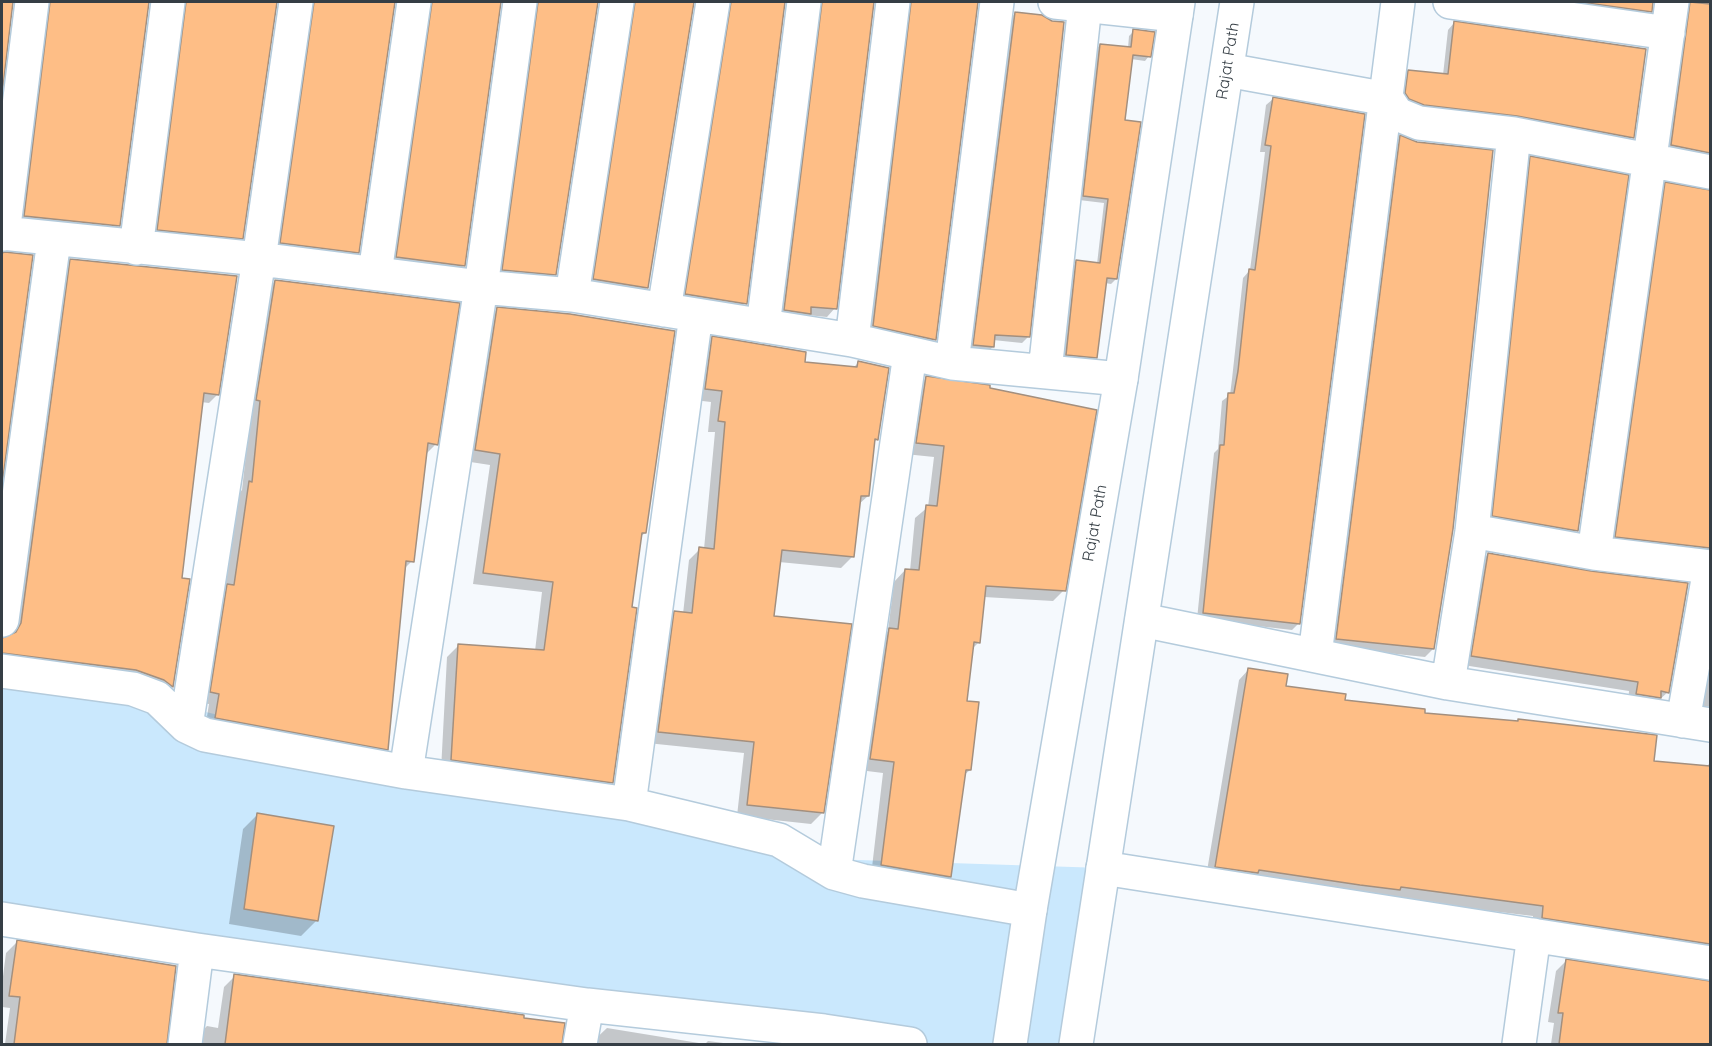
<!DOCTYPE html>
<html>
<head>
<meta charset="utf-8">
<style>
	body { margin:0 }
	#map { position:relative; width:1712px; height:1046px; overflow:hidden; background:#f5f9fd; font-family:Quicksand,sans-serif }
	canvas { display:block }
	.frame { position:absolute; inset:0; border:3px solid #353e45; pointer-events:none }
</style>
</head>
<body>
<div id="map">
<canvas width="1712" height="1046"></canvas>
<div class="frame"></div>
</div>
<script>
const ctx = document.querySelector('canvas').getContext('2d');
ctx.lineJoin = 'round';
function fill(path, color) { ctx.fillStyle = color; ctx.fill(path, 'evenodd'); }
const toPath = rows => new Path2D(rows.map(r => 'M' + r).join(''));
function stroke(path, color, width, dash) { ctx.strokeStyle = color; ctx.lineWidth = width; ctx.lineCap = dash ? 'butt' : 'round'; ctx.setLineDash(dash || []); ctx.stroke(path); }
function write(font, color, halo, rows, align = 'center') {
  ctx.font = font + ' Quicksand,sans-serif'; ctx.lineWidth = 5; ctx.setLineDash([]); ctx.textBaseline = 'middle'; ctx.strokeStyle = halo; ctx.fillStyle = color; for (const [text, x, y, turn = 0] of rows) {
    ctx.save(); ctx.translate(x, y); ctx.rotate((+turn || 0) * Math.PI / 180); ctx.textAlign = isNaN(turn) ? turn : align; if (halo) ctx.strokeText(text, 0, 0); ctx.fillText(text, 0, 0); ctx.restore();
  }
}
const green = toPath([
	[2,674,189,708,828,859,1103,868,1076,1044,884,1044,2,919]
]);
const shadow = toPath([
	[2,2,12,2,2,80],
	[40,2,148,2,119,225,110,234,16,225],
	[175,2,276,2,242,238,233,246,149,238],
	[304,2,394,2,358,252,349,261,273,251],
	[422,2,500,2,464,265,455,274,388,266],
	[528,2,597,2,555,274,546,283,494,278],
	[625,2,693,2,647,288,638,296,586,288],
	[721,2,784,2,745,303,737,312,678,302],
	[812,2,873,2,835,308,827,317,807,315,801,322,776,318],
	[904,2,977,2,935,339,927,347,866,333],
	[1522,2,1653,2,1650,11,1643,19],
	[1681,2,1710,2,1710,164,1664,153],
	[1015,14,1028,337,1022,343,993,340,993,347,987,352,968,350,1009,19],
	[1454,23,1632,137,1626,144,1403,105,1402,79,1409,72,1443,75,1448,30],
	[1134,31,1149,56,1145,61,1131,59,1123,121,1116,279,1111,284,1105,283,1096,357,1091,362,1062,359,1072,267,1077,262,1097,264,1104,203,1079,200,1095,50,1100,45,1128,48,1129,36],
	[1273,99,1299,623,1292,630,1197,619,1214,453,1218,449,1222,401,1230,395,1232,379,1243,278,1250,270,1260,194,1265,152,1260,152,1266,105],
	[1400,137,1433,649,1425,657,1329,647,1392,145],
	[1531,158,1577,530,1569,538,1485,523,1523,166],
	[1666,184,1710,191,1710,558,1608,544,1658,192],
	[2,252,31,256,2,474],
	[71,260,217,395,209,403,201,402,181,580,188,581,172,687,163,695,2,661,2,640,9,639,13,632,62,269],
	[275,281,436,444,425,455,412,561,404,569,387,749,376,760,205,729,209,704,200,703,217,597,224,589,238,494,242,490,264,292],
	[497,309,645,533,640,537,612,782,601,793,441,770,447,657,458,646,535,651,542,592,473,584,490,465,464,461,486,320],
	[712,338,804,363,853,368,859,362,877,439,873,443,868,496,858,505,852,557,841,568,779,562,773,617,822,813,811,824,737,816,744,753,647,743,664,624,675,613,683,614,689,560,700,549,704,549,715,432,708,432,711,402,694,400,701,349],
	[926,378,1064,590,1053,601,984,597,979,642,972,649,966,703,970,770,963,776,950,877,939,888,871,876,883,773,859,770,878,641,888,631,894,582,905,570,910,571,915,518,928,507,934,457,905,454,915,389],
	[1488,554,1668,692,1658,701,1628,703,1629,691,1463,665,1478,564],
	[1710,642,1710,707,1699,705],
	[1249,669,1284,687,1343,702,1423,714,1516,723,1519,720,1652,762,1706,767,1710,763,1710,958,1532,928,1533,916,1206,877,1239,680],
	[258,814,316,921,301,936,229,924,243,829],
	[17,942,165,1042,165,1044,5,1044,10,1008,2,1007,2,984,6,953],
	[1566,961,1710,983,1710,1044,1551,1044,1554,1023,1548,1022,1556,971],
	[235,976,563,1025,561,1044,194,1044,195,1038,207,1026,218,1028,224,987],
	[607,1028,705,1044,708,1041,731,1044,590,1044]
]);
const building = toPath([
	[2,2,13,2,2,95,2,2],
	[50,2,149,2,120,226,24,216,50,2],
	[186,2,277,2,243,239,157,230,186,2],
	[314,2,395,2,359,253,280,243,314,2],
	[432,2,501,2,465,266,396,257,432,2],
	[538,2,598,2,556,275,502,270,538,2],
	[635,2,694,2,648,288,593,279,635,2],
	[731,2,785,2,747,304,685,294,731,2],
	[822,2,874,2,837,309,811,307,811,314,784,310,822,2],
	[911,2,978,2,936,340,873,326,911,2],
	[1580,2,1653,2,1652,12,1580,2],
	[1690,2,1710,4,1710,153,1671,145,1690,2],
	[1015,12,1042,15,1052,21,1064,22,1030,337,995,335,994,347,973,345,1015,12],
	[1454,21,1646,49,1634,138,1517,116,1424,105,1409,99,1405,93,1408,70,1448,74,1454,21],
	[1133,29,1155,32,1151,57,1133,55,1125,120,1141,122,1117,279,1107,278,1097,358,1066,355,1076,260,1100,263,1108,199,1083,196,1100,44,1131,47,1133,29],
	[1273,97,1365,114,1300,624,1203,613,1220,445,1224,445,1228,393,1234,393,1238,371,1249,269,1255,270,1271,146,1265,145,1273,97],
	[1400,135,1417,142,1493,150,1453,529,1434,649,1336,639,1400,135],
	[1530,156,1629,175,1578,531,1492,516,1530,156],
	[1665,182,1710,190,1710,548,1615,537,1665,182],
	[5,252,33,255,2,485,2,253,5,252],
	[70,259,237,276,219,395,204,393,182,578,190,579,173,687,164,680,136,670,2,653,2,638,16,632,21,623,70,259],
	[275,280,460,303,438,445,428,443,414,562,406,561,388,750,215,718,219,694,210,692,227,584,234,585,249,481,252,482,260,401,256,400,275,280],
	[497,307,570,314,675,331,646,533,642,533,632,607,637,608,613,783,451,760,458,644,544,650,553,582,483,573,500,454,475,450,497,307],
	[712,336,806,352,805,362,857,367,858,361,889,368,878,440,875,439,869,496,861,496,854,557,782,550,774,616,852,624,824,813,747,805,754,742,658,732,674,611,692,613,699,547,714,549,725,422,718,421,722,391,705,389,712,336],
	[926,376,990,385,990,388,1097,410,1066,591,986,586,980,643,974,642,967,701,979,702,971,770,966,770,951,877,881,865,894,762,870,759,889,628,898,629,905,569,919,570,926,505,937,506,944,446,916,443,926,376],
	[1488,553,1591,571,1688,583,1669,693,1661,691,1661,698,1636,694,1638,682,1471,656,1488,553],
	[1248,668,1288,674,1286,686,1346,694,1345,700,1425,709,1425,713,1518,721,1518,719,1657,735,1654,761,1710,766,1710,944,1542,918,1543,906,1401,887,1400,890,1360,885,1259,870,1258,873,1215,867,1248,668],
	[257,813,334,826,318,921,244,909,257,813],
	[17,940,176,966,167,1044,14,1044,20,997,9,996,17,940],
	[1566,959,1710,981,1710,1044,1559,1044,1563,1013,1558,1013,1566,959],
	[234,974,524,1015,524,1018,565,1023,562,1044,225,1044,234,974]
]);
const street = toPath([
	[1055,2,1176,15],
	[1450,2,1668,33],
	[1227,70,1387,99,1397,114,1419,123,1514,134,1710,172],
	[2,233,259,259,481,287,572,295,852,340,952,363,1121,379],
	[3,234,32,2],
	[136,248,168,2],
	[375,273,414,2],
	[572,295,617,2],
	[664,310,713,2],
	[763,326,804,2],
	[852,340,893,2],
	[952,363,997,2],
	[1045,371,1085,5],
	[1472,531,1594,553,1710,567],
	[1594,553,1672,2],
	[2,620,54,240],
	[1142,620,1448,683,1710,725],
	[1315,655,1398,2],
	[2,671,133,689,157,698,186,726,205,735,406,772,629,804,779,840,834,873,863,881,1030,910],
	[1448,683,1472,531,1514,134],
	[1683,721,1710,568],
	[186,726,259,259,296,2],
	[406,772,481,287,520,2],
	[629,804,696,315],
	[1103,868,1710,963],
	[834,873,910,354],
	[2,919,197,950,587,1005,824,1031,910,1044],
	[185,1044,197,950],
	[580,1044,587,1005],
	[1519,1044,1534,935]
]);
const secondary = toPath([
	[1010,1044,1030,910,1121,379,1178,2],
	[1076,1044,1237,2]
]);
const streetNames = [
	["Rajat Path",1228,61,-81],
	["Rajat Path",1095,523,-80]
];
fill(green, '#cae8fd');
fill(shadow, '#0003');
fill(building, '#febe86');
stroke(building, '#a38f7e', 1.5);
stroke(street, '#b4cbdc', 36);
stroke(secondary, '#b4cbdc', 36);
stroke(street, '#fff', 33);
stroke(secondary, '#fff', 33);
write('16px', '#353e45', '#fff', streetNames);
</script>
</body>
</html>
